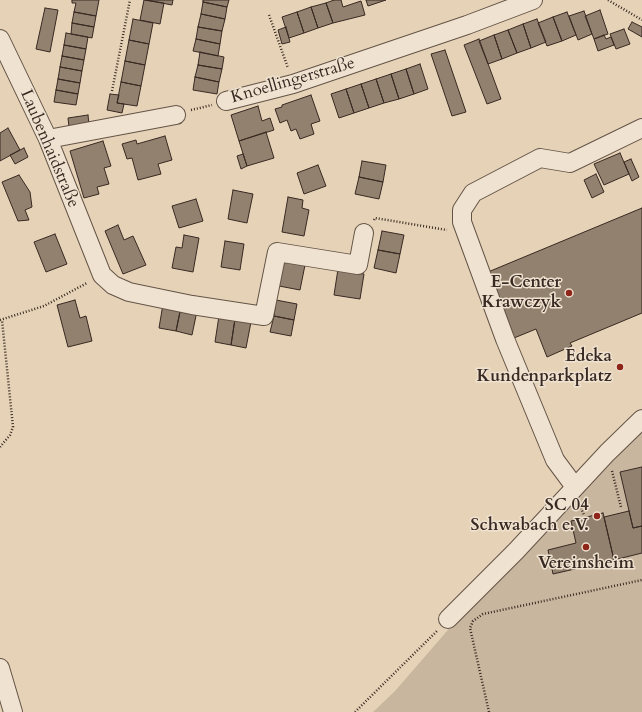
<!DOCTYPE html>
<html>
<head>
<meta charset="utf-8">
<style>
	body { margin:0 }
	canvas { display:block; background:#e6d3b7 }
</style>
</head>
<body>
<canvas width="642" height="712"></canvas>
<script>
const ctx = document.querySelector('canvas').getContext('2d');
ctx.lineJoin = 'round';
function fill(path, color) { ctx.fillStyle = color; ctx.fill(path, 'evenodd'); }
const toPath = rows => new Path2D(rows.map(r => 'M' + r).join(''));
function stroke(path, color, width, dash) { ctx.strokeStyle = color; ctx.lineWidth = width; ctx.lineCap = dash ? 'butt' : 'round'; ctx.setLineDash(dash || []); ctx.stroke(path); }
function write(font, color, halo, rows, align = 'center') {
  ctx.font = font + ' Cardo,serif'; ctx.lineWidth = 3; ctx.setLineDash([]); ctx.textBaseline = 'middle'; ctx.strokeStyle = halo; ctx.fillStyle = color; for (const [text, x, y, turn = 0] of rows) {
    ctx.save(); ctx.translate(x, y); ctx.rotate((+turn || 0) * Math.PI / 180); ctx.textAlign = isNaN(turn) ? turn : align; if (halo) ctx.strokeText(text, 0, 0); ctx.fillText(text, 0, 0); ctx.restore();
  }
}
const green = toPath([
	[642,425,642,712,373,712,395,691,499,571]
]);
const building = toPath([
	[72,0,99,0,96,16,74,12,76,3,72,3,72,0],
	[144,0,164,3,160,24,140,20,144,0],
	[146,0,173,0,172,5,146,0],
	[203,0,229,0,227,7,203,2,203,0],
	[334,0,341,0,343,7,361,1,365,15,333,23,326,3,334,0],
	[366,0,386,0,368,6,366,0],
	[203,2,227,7,225,19,201,14,203,2],
	[326,3,333,23,318,28,311,7,326,3],
	[311,7,318,28,304,33,297,12,311,7],
	[45,8,58,10,50,52,36,49,45,8],
	[600,10,608,34,594,39,585,16,600,10],
	[584,11,592,34,578,40,569,16,584,11],
	[74,12,96,16,94,27,72,23,74,12],
	[297,12,304,33,289,38,282,17,297,12],
	[567,12,576,35,562,41,553,17,567,12],
	[201,14,225,19,222,31,198,27,201,14],
	[553,17,562,41,547,46,538,23,553,17],
	[133,19,153,23,149,44,129,40,133,19],
	[537,19,546,42,531,48,523,24,537,19],
	[632,22,642,27,642,37,628,29,632,22],
	[72,23,94,27,92,38,71,34,72,23],
	[523,24,531,48,517,53,508,30,523,24],
	[198,27,222,31,220,44,196,39,198,27],
	[286,27,290,42,282,44,278,30,286,27],
	[624,29,630,44,616,49,610,34,624,29],
	[508,30,517,53,502,59,494,35,508,30],
	[66,33,88,37,86,49,64,45,66,33],
	[494,35,502,59,488,64,479,41,494,35],
	[604,35,606,39,611,37,614,45,598,51,594,39,604,35],
	[196,39,220,44,218,56,193,51,196,39],
	[479,39,501,99,487,104,464,45,479,39],
	[129,40,149,44,145,65,125,61,129,40],
	[64,45,86,49,84,60,62,56,64,45],
	[445,50,466,112,452,116,431,54,445,50],
	[200,52,224,57,222,69,198,65,200,52],
	[62,56,84,60,82,71,60,67,62,56],
	[125,61,145,65,141,86,121,82,125,61],
	[420,64,428,89,414,94,406,69,420,64],
	[198,65,222,69,219,82,195,77,198,65],
	[60,67,82,71,80,83,58,79,60,67],
	[406,69,414,94,399,99,391,74,406,69],
	[391,74,399,99,384,103,376,79,391,74],
	[195,77,219,82,217,94,193,90,195,77],
	[58,79,80,83,78,94,56,90,58,79],
	[376,79,384,103,369,108,361,84,376,79],
	[121,82,141,86,137,106,117,103,121,82],
	[361,84,369,108,354,113,346,89,361,84],
	[346,89,354,113,339,118,331,94,346,89],
	[56,90,78,94,76,105,54,102,56,90],
	[110,94,119,95,117,103,124,104,122,113,107,110,110,94],
	[311,95,320,121,311,124,314,134,300,139,296,129,291,131,287,120,280,123,275,109,282,107,282,105,311,95],
	[258,106,262,121,270,118,274,130,239,141,231,115,258,106],
	[88,115,89,125,69,127,68,118,88,115],
	[8,128,20,150,0,161,0,133,8,128],
	[266,132,274,158,247,166,239,141,266,132],
	[165,136,172,160,158,164,161,174,138,180,132,158,127,159,122,144,136,140,137,144,165,136],
	[103,141,111,166,104,168,109,184,97,187,99,194,84,198,70,151,103,141],
	[24,148,28,157,15,164,10,155,24,148],
	[620,153,629,174,604,185,594,164,620,153],
	[243,154,247,166,241,169,237,156,243,154],
	[631,159,639,177,632,181,624,162,631,159],
	[362,161,386,165,383,182,359,177,362,161],
	[318,165,326,186,304,194,297,173,318,165],
	[596,174,604,192,592,198,584,180,596,174],
	[19,175,30,192,32,207,25,210,29,220,18,221,2,182,19,175],
	[359,177,383,182,379,199,355,194,359,177],
	[233,190,253,194,247,223,228,219,233,190],
	[288,197,303,200,302,208,309,210,304,236,282,232,288,197],
	[196,199,203,221,179,228,172,206,196,199],
	[642,208,642,313,570,343,572,346,547,357,536,329,514,338,488,272,642,208],
	[118,225,124,240,133,236,146,265,123,274,105,231,118,225],
	[382,231,404,235,400,254,378,250,382,231],
	[55,234,67,264,46,272,34,242,55,234],
	[184,235,199,238,193,272,172,268,176,247,182,248,184,235],
	[225,241,244,244,240,270,221,267,225,241],
	[378,250,400,254,396,273,374,268,378,250],
	[284,261,305,265,300,290,279,286,284,261],
	[338,269,364,274,360,299,334,295,338,269],
	[75,300,80,318,86,316,92,341,68,347,57,305,75,300],
	[276,300,297,304,294,320,274,316,276,300],
	[163,304,181,307,176,331,159,328,163,304],
	[181,307,197,311,192,335,176,331,181,307],
	[219,316,235,319,231,345,215,342,219,316],
	[274,316,294,320,291,336,270,332,274,316],
	[235,319,251,322,246,348,231,345,235,319],
	[642,467,642,526,633,528,620,472,642,467],
	[629,511,633,528,642,526,642,553,614,560,604,517,629,511],
	[603,513,614,560,553,574,548,550,576,543,571,521,603,513]
]);
const path = toPath([
	[608,0,642,20],
	[269,15,288,68],
	[112,91,130,0],
	[191,110,212,105],
	[374,220,375,218,447,230],
	[0,320,44,306,87,283],
	[0,447,10,435,13,427,2,320],
	[612,471,621,507],
	[580,505,584,515],
	[355,712,438,630],
	[489,712,470,628,473,621,483,614,642,580]
]);
const minor = toPath([
	[0,39,48,139,102,275,113,285,129,292,192,305,264,316,277,252,358,265,364,233],
	[226,101,293,84,467,25,533,0],
	[48,139,176,115],
	[575,487,555,460,505,339,462,222,462,210,473,193,540,158,570,163,642,128],
	[448,619,516,551,607,453,642,419],
	[0,668,13,712]
]);
const markers = [
	[569,293,4,"#8f2418"],
	[620,367,4,"#8f2418"],
	[597,516,4,"#8f2418"],
	[586,547,4,"#8f2418"]
];
const streetNames = [
	["Knoellingerstraße",293,81,-16],
	["Laubenhaidstraße",49,149,67]
];
const poiNames = [
	["E-Center",561,283],
	["Krawczyk",561,303],
	["Edeka",612,357],
	["Kundenparkplatz",612,377],
	["SC 04",589,506],
	["Schwabach e.V.",589,526],
	["Vereinsheim",586,564,"center"]
];
fill(green, '#c8b69e');
fill(building, '#92816f');
stroke(building, '#382922', 1);
stroke(minor, '#645447', 20);
stroke(path, '#382922', 2.5, [1, 2]);
stroke(minor, '#efe2d0', 18);
for (const [x, y, r, color] of markers) { const dot = new Path2D(); dot.arc(x, y, r, 0, 2 * Math.PI); ctx.fillStyle = color; ctx.fill(dot); stroke(dot, '#efe2d0', 1.5); }
write('17px', '#382922', '#efe2d0', streetNames);
write('bold 17px', '#382922', '#efe2d0', poiNames, 'right');
</script>
</body>
</html>
